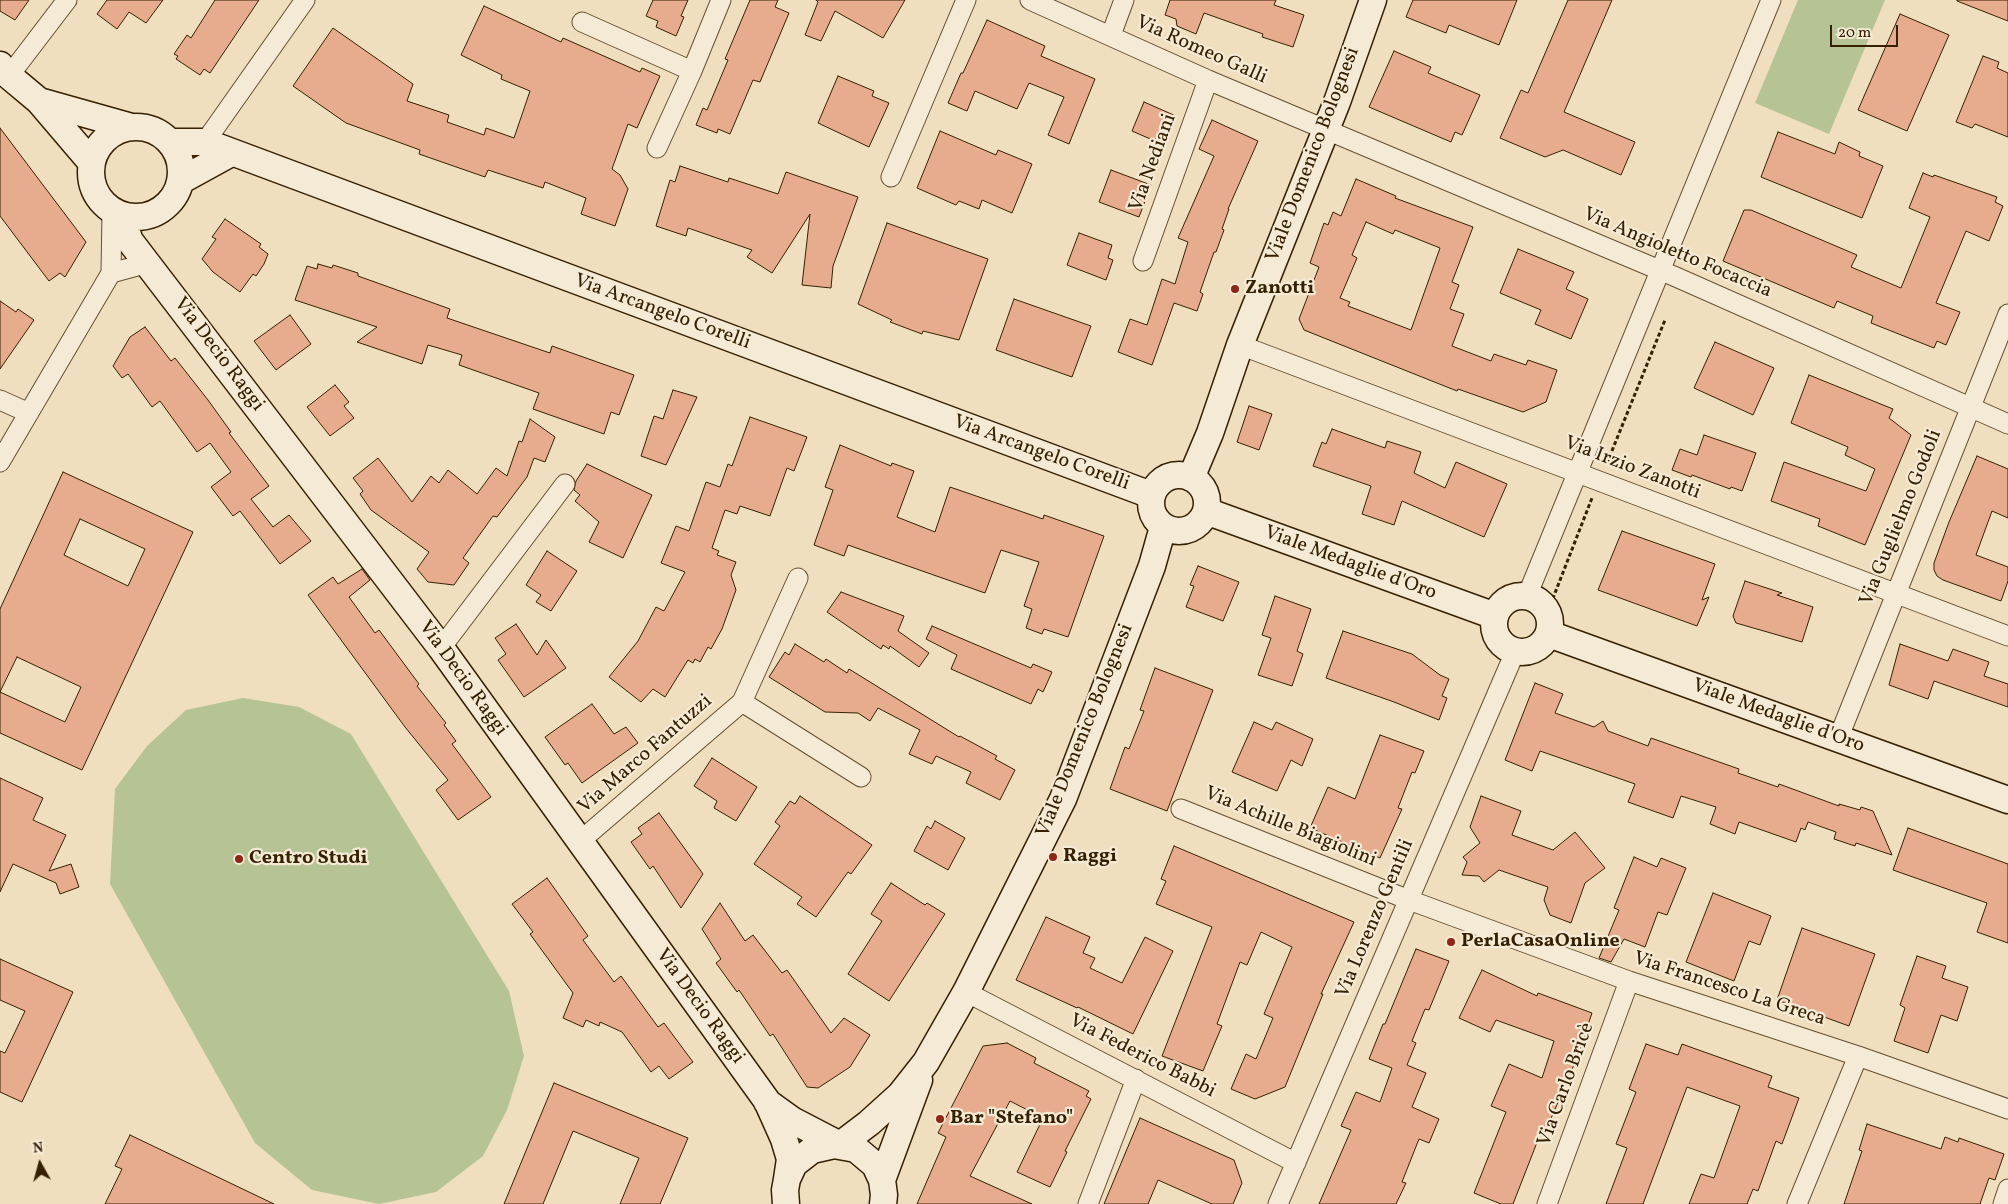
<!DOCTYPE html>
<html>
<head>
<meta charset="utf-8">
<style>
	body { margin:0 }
	#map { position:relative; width:2008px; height:1204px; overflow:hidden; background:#f0dfbe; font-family:Vollkorn,serif }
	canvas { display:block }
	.north { position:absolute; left:15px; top:1139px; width:50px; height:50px; -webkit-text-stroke:4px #f5ead5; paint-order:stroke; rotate:353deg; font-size:14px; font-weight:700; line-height:20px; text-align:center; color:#352101 }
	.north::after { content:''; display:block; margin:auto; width:18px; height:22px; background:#352101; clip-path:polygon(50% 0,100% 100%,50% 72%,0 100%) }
	.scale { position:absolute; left:1830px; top:25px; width:68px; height:22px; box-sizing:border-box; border:2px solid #352101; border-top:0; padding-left:6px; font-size:15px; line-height:18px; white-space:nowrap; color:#352101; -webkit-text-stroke:4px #f5ead5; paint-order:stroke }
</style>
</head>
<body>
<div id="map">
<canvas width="2008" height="1204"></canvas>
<div class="north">N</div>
<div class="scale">20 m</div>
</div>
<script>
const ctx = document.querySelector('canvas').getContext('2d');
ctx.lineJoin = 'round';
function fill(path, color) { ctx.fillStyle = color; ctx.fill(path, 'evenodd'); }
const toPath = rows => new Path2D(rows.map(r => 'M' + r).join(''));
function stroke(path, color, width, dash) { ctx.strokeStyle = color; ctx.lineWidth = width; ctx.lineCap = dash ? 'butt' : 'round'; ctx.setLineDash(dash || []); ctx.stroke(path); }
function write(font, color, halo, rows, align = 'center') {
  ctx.font = font + ' Vollkorn,serif'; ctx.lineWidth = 4.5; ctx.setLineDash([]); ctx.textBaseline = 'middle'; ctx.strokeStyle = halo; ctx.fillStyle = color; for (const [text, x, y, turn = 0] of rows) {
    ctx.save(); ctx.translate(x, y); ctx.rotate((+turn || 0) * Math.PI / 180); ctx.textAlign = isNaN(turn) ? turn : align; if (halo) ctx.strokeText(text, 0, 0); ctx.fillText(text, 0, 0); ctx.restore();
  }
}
const green = toPath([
	[1798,0,1885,0,1829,134,1755,103],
	[243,698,299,707,351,734,509,991,524,1056,507,1110,483,1156,436,1192,379,1204,312,1190,255,1143,110,884,115,789,147,746,186,710]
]);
const building = toPath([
	[0,0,29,0,15,20,0,11,0,0],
	[107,0,163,0,146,23,129,12,117,29,97,14,107,0],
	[215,0,259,0,210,73,204,69,200,75,176,59,178,56,174,54,187,35,191,38,215,0],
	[653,0,688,0,681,16,684,17,676,36,656,27,658,21,646,16,653,0],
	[750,0,778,0,775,7,789,13,760,82,753,80,730,134,718,129,717,133,696,125,703,108,707,110,728,60,725,59,750,0],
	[816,0,905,0,883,38,835,11,821,41,805,35,818,2,816,0],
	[1170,0,1276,0,1274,5,1304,15,1293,47,1262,37,1263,34,1204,13,1196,34,1177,26,1176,19,1165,15,1170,0],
	[1413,0,1517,0,1499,45,1449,25,1446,33,1406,17,1413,0],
	[1568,0,1612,0,1564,112,1635,142,1621,175,1563,150,1545,157,1500,138,1521,90,1528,93,1568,0],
	[1957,0,2008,0,2008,21,1957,1,1957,0],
	[484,6,561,42,563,38,640,72,642,68,660,76,637,128,628,124,612,169,620,175,628,189,615,226,581,214,586,198,545,182,543,188,488,170,485,177,419,154,420,150,346,123,293,86,333,28,413,84,407,101,449,115,447,122,484,135,486,128,514,138,530,91,501,79,502,75,461,55,484,6],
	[1900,14,1949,35,1907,131,1858,110,1900,14],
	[987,20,1045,46,1041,56,1095,79,1069,144,1048,135,1064,97,1029,83,1017,109,975,91,967,111,948,103,961,73,963,73,987,20],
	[1394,51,1431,67,1428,73,1480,95,1462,135,1455,132,1451,142,1369,107,1394,51],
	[1983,56,1999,62,1997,68,2008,73,2008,137,1975,124,1972,128,1956,122,1983,56],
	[838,76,874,91,872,96,889,103,869,147,818,123,838,76],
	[1144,102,1176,116,1165,141,1157,137,1155,141,1132,131,1144,102],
	[1212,120,1258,141,1228,209,1229,209,1222,229,1224,230,1216,252,1214,252,1200,292,1203,294,1197,311,1174,303,1152,365,1118,352,1130,319,1147,325,1162,279,1175,284,1188,242,1178,238,1214,156,1199,149,1212,120],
	[0,128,86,242,65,277,60,273,49,281,0,216,0,128],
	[940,131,996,155,998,150,1032,164,1012,213,982,200,979,209,959,201,956,205,917,188,940,131],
	[1778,132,1835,154,1839,142,1860,152,1859,156,1883,166,1862,218,1761,177,1778,132],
	[680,166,728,182,729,178,778,194,786,172,858,197,833,266,831,288,802,285,810,214,772,273,747,257,752,250,688,228,686,236,656,226,670,180,675,182,680,166],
	[1111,170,1151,185,1139,217,1099,202,1111,170],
	[1923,173,1933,177,1934,175,1997,197,1995,202,2003,206,1989,241,1966,231,1936,303,1960,312,1946,345,1937,341,1934,348,1871,323,1873,316,1837,301,1834,308,1723,261,1744,210,1751,210,1857,255,1851,267,1901,288,1930,217,1909,208,1923,173],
	[1356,179,1396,196,1395,198,1473,227,1452,282,1459,285,1450,309,1464,314,1452,346,1491,361,1494,354,1526,365,1528,360,1557,370,1546,402,1523,412,1458,389,1457,391,1304,330,1299,319,1319,267,1310,263,1324,223,1328,225,1333,212,1341,216,1356,179],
	[1366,222,1393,234,1395,230,1440,248,1411,330,1348,306,1350,302,1340,298,1357,258,1352,255,1366,222],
	[225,219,261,244,259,247,268,254,264,264,256,276,253,274,240,292,213,272,202,259,216,239,212,237,225,219],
	[887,223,988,259,959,340,923,331,922,334,890,322,892,320,858,304,887,223],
	[1079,233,1112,245,1108,258,1113,260,1106,280,1067,265,1079,233],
	[1518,249,1574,272,1566,289,1588,299,1571,339,1535,324,1541,310,1500,293,1518,249],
	[318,264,332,268,333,265,358,273,358,276,450,309,447,318,550,353,552,346,634,375,619,415,611,412,604,434,533,409,539,393,459,365,462,355,428,345,422,364,357,342,377,327,295,300,307,266,317,269,318,264],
	[1014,299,1091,326,1072,377,996,350,1014,299],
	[0,301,16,312,18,309,34,320,0,369,0,301],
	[290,315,311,344,276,370,254,341,290,315],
	[145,327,171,361,175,358,208,400,231,432,229,433,269,486,251,499,273,527,289,515,311,541,280,564,240,511,233,516,211,487,231,472,210,443,197,452,160,401,152,407,128,374,122,378,113,366,130,337,145,327],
	[1715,342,1774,368,1753,415,1694,388,1715,342],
	[1809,375,1893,409,1889,418,1911,435,1865,545,1818,526,1820,519,1771,501,1784,462,1866,491,1875,469,1845,455,1848,447,1791,423,1809,375],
	[335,385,349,402,344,406,354,418,330,436,307,407,335,385],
	[673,390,697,397,666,465,641,456,654,416,663,419,673,390],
	[1249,406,1272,414,1259,450,1237,442,1249,406],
	[750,417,807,437,794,471,787,468,770,516,740,506,737,514,725,510,712,548,719,551,717,555,736,562,731,575,736,590,722,629,711,649,708,647,700,662,695,659,693,663,688,660,665,697,653,689,641,702,609,677,638,641,656,607,664,611,685,572,661,563,676,526,689,531,706,482,720,487,728,464,732,466,750,417],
	[530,419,555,437,545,462,534,458,527,477,497,517,493,516,463,558,469,563,454,585,428,582,417,569,429,552,371,510,360,494,363,491,353,478,378,458,412,502,431,476,439,483,448,470,477,494,496,468,507,476,519,441,522,442,530,419],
	[1332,429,1385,448,1387,441,1421,452,1414,473,1445,488,1456,462,1507,484,1484,537,1402,501,1394,525,1362,514,1371,486,1313,466,1322,442,1326,444,1332,429],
	[1704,435,1756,453,1742,491,1731,487,1730,489,1692,475,1691,477,1672,470,1680,449,1697,455,1704,435],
	[840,445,891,466,892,463,914,471,897,517,935,532,950,487,1043,519,1044,515,1104,536,1068,637,1044,629,1042,634,1026,628,1032,609,1024,606,1039,562,1001,550,985,593,848,545,844,556,814,545,833,490,825,487,840,445],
	[1977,456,2008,469,2008,518,1992,511,1976,555,2008,567,2008,581,2001,601,1943,580,1937,576,1934,570,1934,563,1949,522,1977,456],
	[587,464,652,495,623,558,589,542,599,522,575,501,580,495,574,490,576,481,587,464],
	[63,472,193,532,82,770,0,733,0,609,63,472],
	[80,519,145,549,128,586,64,555,80,519],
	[17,657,81,687,65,722,0,692,17,657],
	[1622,531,1715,564,1702,600,1709,597,1697,626,1598,590,1622,531],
	[547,551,577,571,551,611,536,602,541,595,526,585,547,551],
	[1198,566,1239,582,1223,621,1186,607,1194,586,1190,585,1198,566],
	[362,569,370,580,349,597,375,633,379,630,419,684,417,686,446,723,444,725,456,741,452,744,491,797,458,820,436,790,448,780,405,727,308,595,333,577,338,584,362,569],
	[1745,581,1782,593,1777,595,1813,607,1802,642,1736,623,1733,616,1745,581],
	[841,592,904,616,898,631,929,653,919,667,890,646,889,649,883,645,881,649,827,612,841,592],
	[1275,596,1311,609,1297,651,1303,654,1292,686,1258,675,1271,638,1262,635,1275,596],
	[516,624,537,655,546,640,566,668,524,697,498,660,506,654,495,638,516,624],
	[932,626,1031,668,1033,664,1052,672,1043,692,1038,689,1031,704,951,669,957,655,926,639,932,626],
	[1343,631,1412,654,1440,675,1449,679,1442,696,1447,698,1439,720,1394,702,1326,678,1343,631],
	[795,644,824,662,826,659,847,673,849,669,959,737,960,736,997,756,995,759,1015,770,1000,800,966,783,971,772,936,756,932,764,909,754,920,730,878,708,870,721,858,713,825,712,769,677,785,652,789,655,795,644],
	[1900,644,1948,661,1953,649,1989,662,1984,676,2008,684,2008,707,1934,681,1928,699,1889,685,1900,644],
	[1155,668,1213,690,1167,811,1110,789,1125,747,1129,749,1144,711,1140,710,1155,668],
	[1535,683,1563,694,1555,713,1594,727,1603,721,1608,731,1648,746,1651,738,1739,769,1738,773,1778,787,1779,784,1839,806,1839,804,1860,810,1861,807,1873,811,1892,855,1856,843,1855,846,1834,839,1836,832,1808,822,1805,830,1801,828,1796,842,1739,822,1735,834,1710,824,1716,807,1681,796,1673,818,1628,802,1635,784,1540,751,1532,771,1505,760,1535,683],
	[592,704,614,734,626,727,638,743,582,783,568,763,565,765,545,737,592,704],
	[1254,722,1272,730,1276,722,1313,739,1302,766,1291,760,1277,791,1232,772,1254,722],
	[1380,735,1424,751,1415,773,1412,772,1398,808,1402,809,1380,858,1310,828,1328,787,1355,799,1380,735],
	[712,758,757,787,736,821,714,808,717,801,694,786,712,758],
	[0,778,43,798,33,820,66,835,49,871,71,864,79,887,60,894,56,883,13,864,0,892,0,778],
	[800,796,872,845,851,874,848,872,816,917,797,904,802,897,754,864,780,826,775,822,790,801,795,804,800,796],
	[1481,796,1521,811,1512,835,1553,850,1575,832,1605,868,1585,883,1571,923,1550,915,1544,900,1548,887,1499,870,1484,882,1479,876,1462,875,1467,862,1463,857,1480,843,1470,827,1481,796],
	[659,813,703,874,681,908,653,866,650,869,631,842,642,834,638,828,659,813],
	[935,821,965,838,948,870,914,851,927,826,931,829,935,821],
	[1908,828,2008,864,2008,943,1977,932,1987,903,1893,870,1908,828],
	[1174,846,1354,922,1321,994,1323,994,1285,1087,1255,1099,1231,1089,1246,1054,1256,1059,1273,1018,1264,1014,1292,947,1261,932,1247,965,1240,962,1217,1024,1222,1026,1203,1071,1162,1056,1212,927,1156,904,1166,881,1161,879,1174,846],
	[1634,857,1657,867,1661,858,1686,868,1667,915,1658,912,1645,947,1624,939,1611,962,1599,958,1619,910,1614,908,1634,857],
	[547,878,588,936,583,940,614,982,621,976,658,1027,664,1023,693,1062,669,1079,659,1066,651,1072,622,1032,600,1022,599,1026,586,1020,583,1027,563,1018,573,993,530,934,533,932,512,904,547,878],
	[891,883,925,905,927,903,945,914,889,1001,848,974,882,921,871,914,891,883],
	[1713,893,1771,916,1760,945,1749,941,1734,981,1686,962,1713,893],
	[720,903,745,941,753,935,782,973,787,970,831,1033,844,1018,870,1035,850,1067,818,1088,807,1087,773,1034,770,1036,739,990,737,992,716,963,721,959,702,929,720,903],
	[1046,917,1090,937,1083,953,1095,958,1090,968,1122,983,1145,937,1173,951,1133,1034,1078,1007,1077,1008,1016,980,1046,917],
	[1802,928,1875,954,1849,1026,1777,1000,1802,928],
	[1416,949,1449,961,1429,1010,1425,1009,1412,1041,1416,1043,1407,1065,1426,1073,1412,1107,1439,1119,1429,1143,1419,1139,1402,1182,1406,1183,1396,1204,1319,1204,1351,1130,1341,1126,1356,1092,1380,1102,1392,1068,1369,1059,1383,1024,1385,1024,1416,949],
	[1917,956,1946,966,1942,978,1968,987,1957,1021,1941,1015,1928,1053,1894,1041,1905,1008,1900,1005,1917,956],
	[0,959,73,992,22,1102,0,1092,0,1051,5,1053,25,1011,0,1000,0,959],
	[1482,970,1537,996,1538,993,1592,1013,1576,1060,1547,1128,1543,1127,1513,1204,1501,1204,1474,1193,1506,1112,1491,1106,1509,1064,1542,1078,1554,1041,1496,1020,1490,1032,1459,1018,1482,970],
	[1007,1043,1036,1058,1034,1063,1089,1091,1086,1096,1091,1099,1065,1151,1067,1152,1050,1187,1017,1172,1043,1118,1010,1101,970,1176,1032,1204,917,1204,946,1137,938,1133,983,1046,1007,1043],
	[1646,1044,1678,1055,1682,1044,1693,1048,1772,1076,1768,1087,1799,1098,1782,1144,1776,1141,1758,1191,1753,1189,1747,1204,1689,1204,1701,1174,1714,1178,1740,1106,1687,1087,1643,1204,1606,1204,1627,1148,1616,1144,1636,1092,1629,1089,1646,1044],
	[554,1083,688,1138,660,1204,620,1204,639,1158,573,1131,543,1204,504,1204,554,1083],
	[1140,1118,1234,1160,1242,1183,1233,1204,1212,1204,1158,1180,1148,1204,1104,1204,1140,1118],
	[1867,1124,1941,1149,1945,1137,1958,1142,1959,1138,2004,1154,1995,1180,1989,1178,1980,1204,1844,1204,1862,1151,1859,1150,1867,1124],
	[130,1135,274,1204,105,1204,122,1169,115,1166,130,1135]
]);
const path = toPath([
	[1607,463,1665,320],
	[1548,611,1592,498]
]);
const street = toPath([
	[1030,0,1208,80,1676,277,2008,424],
	[582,22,692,71],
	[1111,35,1124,0],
	[9,76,67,0],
	[205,142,305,0],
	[657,148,692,71,721,0],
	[891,177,966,0],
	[1143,261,1208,80],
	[111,273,148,263],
	[1240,345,2008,636],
	[0,400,29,413],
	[0,462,111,273,112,211],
	[1527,596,1771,0],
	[441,648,565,484],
	[742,702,861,777],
	[1838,739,2008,314],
	[1181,809,1409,900,1629,981,1858,1056,2008,1109],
	[579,842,742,702,798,578],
	[966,992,1296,1163],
	[1088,1204,1136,1079],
	[1278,1204,1515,652],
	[1547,1204,1629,981],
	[1797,1204,1858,1056],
	[2003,1204,2008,1189]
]);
const secondary = toPath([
	[0,65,9,76,39,101,91,162],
	[39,101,128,126],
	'91 172a45 45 0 1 1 90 0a45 45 0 1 1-90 0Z',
	[170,142,205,142,1151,495],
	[180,181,231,153],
	[120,215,130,241,441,648,767,1101,784,1139,790,1159,787,1179],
	'1151 503a28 28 0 1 1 56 0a28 28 0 1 1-56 0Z',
	[1191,478,1210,433,1240,345,1337,102,1373,0],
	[1206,511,1495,616],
	'1494 624a28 28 0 1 1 56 0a28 28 0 1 1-56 0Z',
	[1549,634,2008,800],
	[767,1102,792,1120,840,1145,869,1123,900,1095,926,1062,966,992,1063,799,1152,566,1163,527],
	[882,1180,919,1080],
	[786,1204,785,1190,787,1179,794,1164,812,1150,834,1145,856,1149,875,1165,882,1180,884,1195,883,1204]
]);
const markers = [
	[1235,289,5,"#8f2418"],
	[1053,857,5,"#8f2418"],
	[239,859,5,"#8f2418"],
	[1451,942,5,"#8f2418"],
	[940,1119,5,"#8f2418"]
];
const streetNames = [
	["Via Romeo Galli",1201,51,24],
	["Viale Domenico Bolognesi",1314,155,-69],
	["Via Nediani",1154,163,-70],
	["Via Angioletto Focaccia",1677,254,23],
	["Via Arcangelo Corelli",662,313,20],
	["Via Decio Raggi",218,355,53],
	["Via Arcangelo Corelli",1041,454,20],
	["Via Irzio Zanotti",1632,469,21],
	["Via Guglielmo Godoli",1902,518,-68],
	["Viale Medaglie d'Oro",1350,564,20],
	["Via Decio Raggi",462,679,54],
	["Viale Medaglie d'Oro",1778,717,20],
	["Viale Domenico Bolognesi",1086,731,-68],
	["Via Marco Fantuzzi",646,755,-41],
	["Via Achille Biagiolini",1290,828,22],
	["Via Lorenzo Gentili",1376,919,-67],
	["Via Francesco La Greca",1729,990,18],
	["Via Decio Raggi",699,1007,54],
	["Via Federico Babbi",1142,1057,27],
	["Via Carlo Bricè",1567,1085,-70]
];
const poiNames = [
	["Zanotti",1245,289],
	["Raggi",1063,857],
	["Centro Studi",249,859],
	["PerlaCasaOnline",1461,942],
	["Bar \"Stefano\"",950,1119]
];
fill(green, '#b5c395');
fill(building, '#e7ab8d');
stroke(building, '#352101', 1);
stroke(street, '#645030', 21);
stroke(secondary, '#352101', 29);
stroke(path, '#352101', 3, [4, 2.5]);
stroke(street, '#f5ead5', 19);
stroke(secondary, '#f5ead5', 26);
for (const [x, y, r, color] of markers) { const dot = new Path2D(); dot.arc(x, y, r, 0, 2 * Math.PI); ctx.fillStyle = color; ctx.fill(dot); stroke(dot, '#f5ead5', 2); }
write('20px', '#352101', '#f5ead5', streetNames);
write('bold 20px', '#352101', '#f5ead5', poiNames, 'left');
</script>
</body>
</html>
